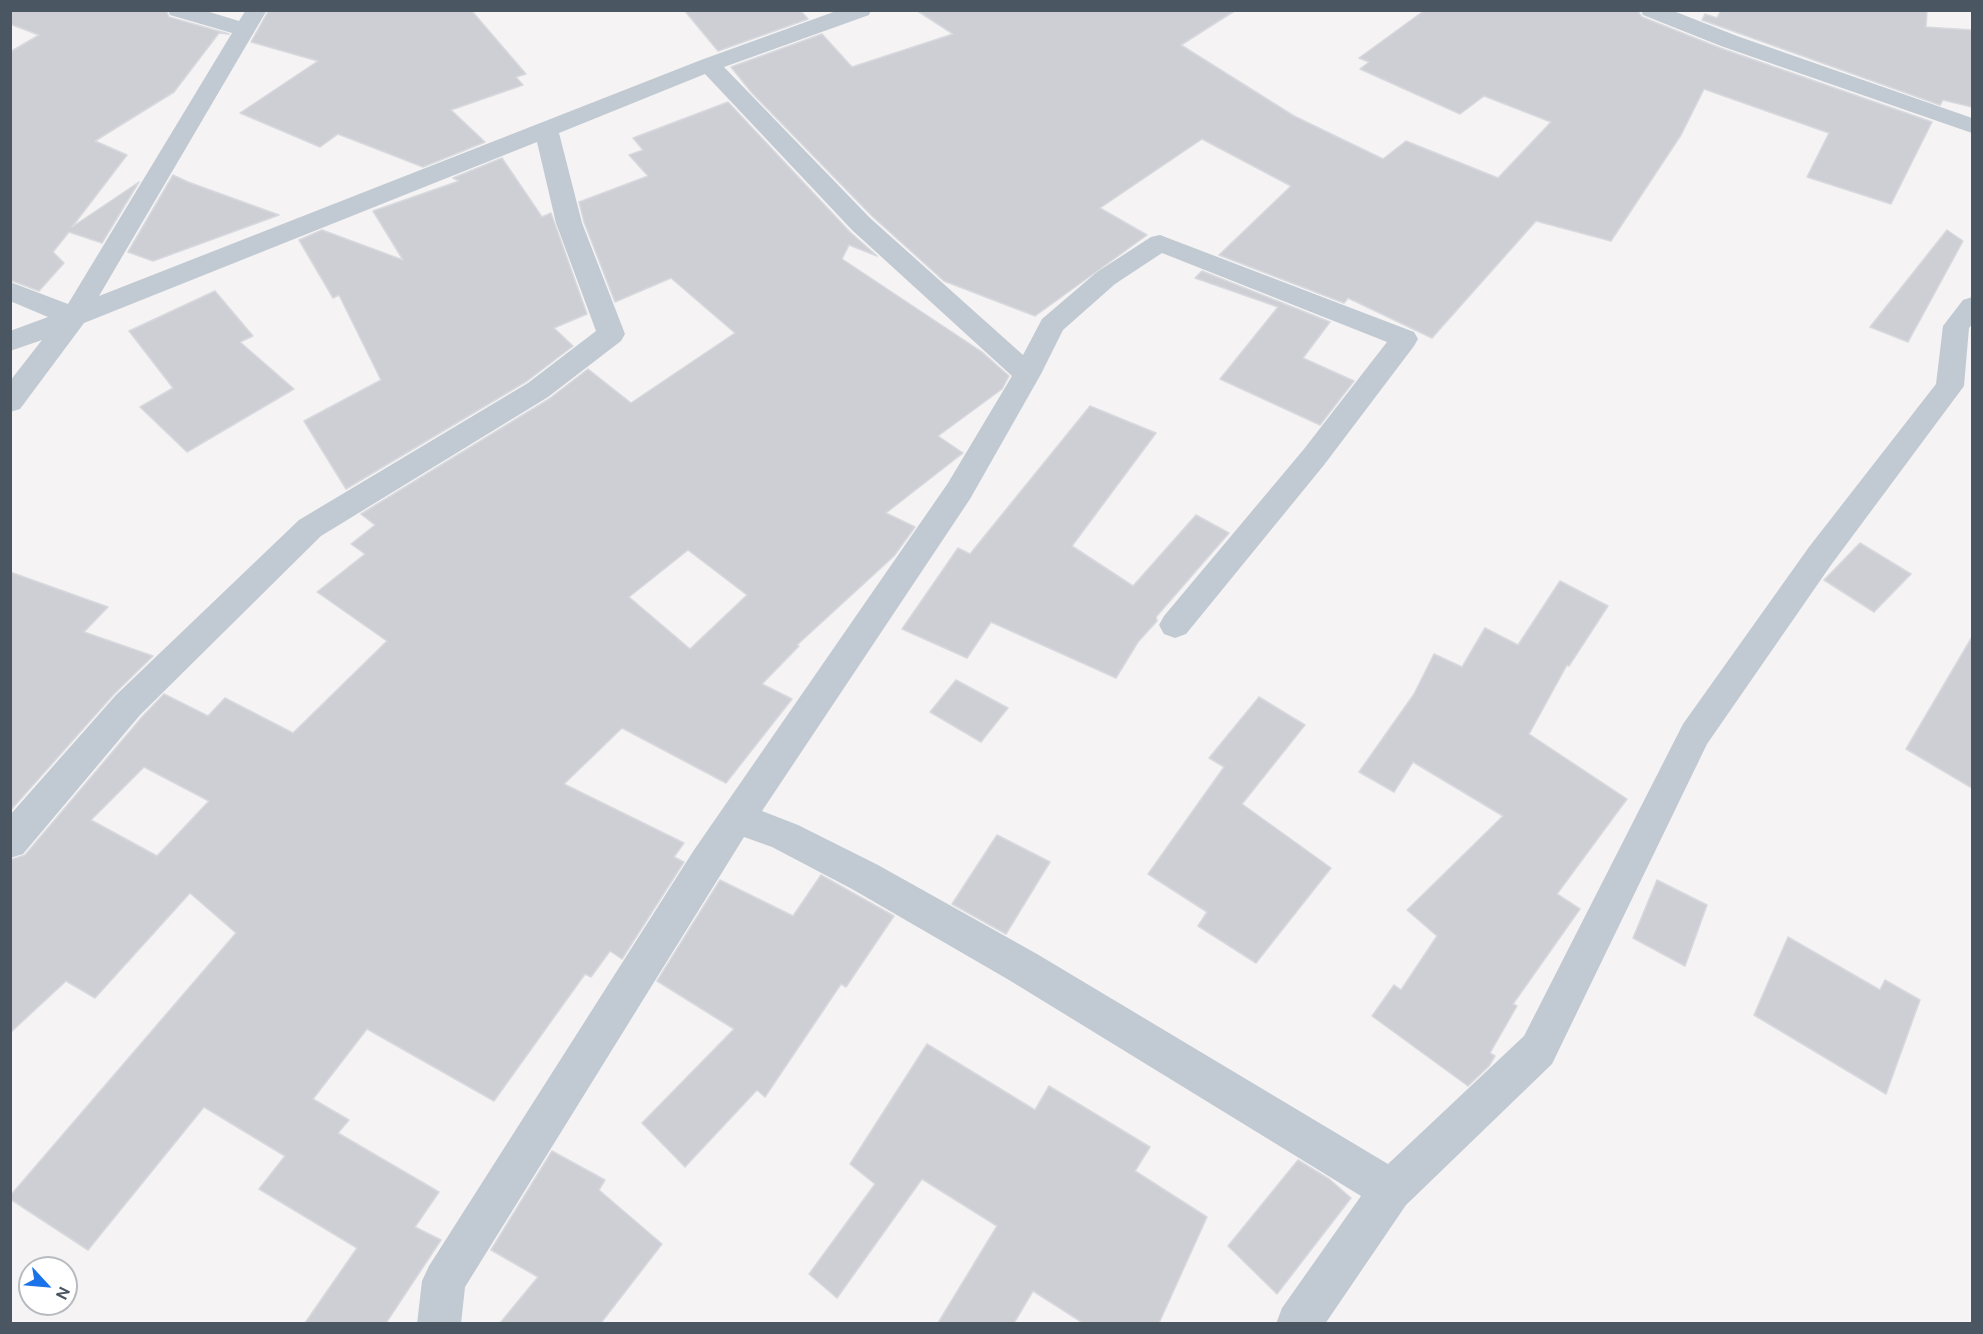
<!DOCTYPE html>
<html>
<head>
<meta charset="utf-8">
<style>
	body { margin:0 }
	#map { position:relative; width:1983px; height:1334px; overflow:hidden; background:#f5f3f3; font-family:"DM Sans",sans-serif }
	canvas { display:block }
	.frame { position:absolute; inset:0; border:12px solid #4a5661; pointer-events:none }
	.north { position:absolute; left:18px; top:1256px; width:60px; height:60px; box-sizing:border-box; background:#fff; border:2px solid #b7bbc0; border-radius:50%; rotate:116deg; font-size:16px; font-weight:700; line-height:24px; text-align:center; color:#4a5661 }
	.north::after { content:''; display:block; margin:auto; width:21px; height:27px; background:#1a73e8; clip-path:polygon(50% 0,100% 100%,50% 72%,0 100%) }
</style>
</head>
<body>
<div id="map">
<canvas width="1983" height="1334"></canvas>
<div class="frame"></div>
<div class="north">N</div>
</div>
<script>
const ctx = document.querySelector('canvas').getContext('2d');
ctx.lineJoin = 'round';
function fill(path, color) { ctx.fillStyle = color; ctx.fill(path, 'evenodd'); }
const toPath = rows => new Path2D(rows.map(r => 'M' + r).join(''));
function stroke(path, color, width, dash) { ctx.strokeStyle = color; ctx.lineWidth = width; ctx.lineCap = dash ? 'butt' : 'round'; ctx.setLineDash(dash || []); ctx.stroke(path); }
const building = toPath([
	[10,10,166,10,169,17,229,34,219,33,174,92,95,141,127,155,72,227,139,182,102,243,69,232,53,252,64,263,39,291,10,280,10,52,39,35,10,24,10,10],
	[269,10,471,10,526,74,516,77,523,85,451,110,485,142,423,167,338,134,320,147,240,113,318,61,251,42,269,10],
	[684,10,800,10,808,19,718,51,684,10],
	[916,10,1236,10,1181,45,1294,116,1383,159,1406,141,1498,178,1551,122,1484,96,1460,114,1360,69,1369,62,1359,58,1425,10,1637,10,1642,17,1720,48,1932,122,1891,204,1807,177,1829,133,1704,89,1681,135,1611,241,1536,221,1432,338,1348,298,1344,303,1219,255,1291,186,1202,139,1100,208,1147,235,1035,316,944,281,872,216,752,93,731,67,822,34,852,67,953,34,916,10],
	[1721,10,1927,10,1926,27,1972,30,1972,107,1943,100,1940,105,1702,20,1705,14,1717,18,1721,10],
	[728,102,850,232,877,256,849,245,842,259,982,352,1009,376,1002,389,938,436,963,453,886,513,915,527,894,556,797,645,799,646,762,684,792,699,726,783,622,728,564,784,684,843,674,857,684,862,622,959,610,951,591,977,585,974,494,1101,367,1029,313,1099,349,1120,338,1133,439,1192,415,1227,441,1240,386,1323,305,1323,357,1248,259,1189,285,1156,204,1107,88,1250,10,1199,10,1196,236,933,190,893,95,998,66,981,10,1033,10,860,25,855,142,717,164,694,208,716,225,698,293,733,387,641,317,592,365,554,351,544,375,525,361,514,549,399,588,369,631,403,735,333,671,278,615,302,584,222,579,202,648,176,629,155,643,150,633,138,728,102],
	[688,550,747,595,690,649,629,597,688,550],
	[144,767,209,801,157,856,91,820,144,767],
	[502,158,542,217,551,213,587,314,554,328,573,346,527,381,346,489,304,421,381,380,339,295,333,298,299,240,322,230,403,260,373,211,459,181,453,178,502,158],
	[173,175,188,182,279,215,153,261,128,252,173,175],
	[1947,230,1963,241,1908,342,1870,327,1947,230],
	[1202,271,1330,322,1303,358,1354,381,1320,425,1220,379,1278,307,1195,278,1202,271],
	[215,291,253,336,240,342,294,389,187,452,140,407,173,388,129,331,215,291],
	[1090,406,1156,433,1072,546,1133,586,1196,515,1229,533,1156,617,1157,621,1138,642,1116,678,991,622,967,658,902,629,958,548,970,554,1090,406],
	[1860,543,1911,574,1874,612,1824,580,1860,543],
	[10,572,108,607,84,632,153,656,114,694,10,811,10,572],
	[1560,581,1608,606,1569,666,1567,665,1529,734,1627,799,1557,894,1580,909,1513,1004,1517,1006,1490,1053,1495,1056,1489,1066,1468,1086,1372,1016,1394,985,1401,990,1437,936,1407,910,1503,816,1413,762,1394,792,1359,772,1414,694,1434,654,1462,667,1485,628,1518,645,1560,581],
	[1972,637,1972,788,1906,749,1972,637],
	[956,680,1008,708,981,742,930,712,956,680],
	[1259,697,1305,725,1242,804,1331,868,1256,963,1198,926,1207,912,1148,874,1224,767,1209,758,1259,697],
	[997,835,1050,862,1006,934,952,904,997,835],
	[821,875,894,916,846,987,841,984,765,1097,757,1090,685,1167,642,1123,734,1029,657,981,720,880,793,916,821,875],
	[1657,880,1707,905,1685,966,1633,938,1657,880],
	[1788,937,1880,990,1885,980,1920,1000,1886,1094,1754,1015,1788,937],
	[927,1044,1035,1110,1049,1086,1150,1147,1135,1171,1207,1217,1159,1323,1083,1323,1033,1291,1014,1323,938,1323,997,1226,922,1179,837,1298,809,1274,875,1184,850,1164,927,1044],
	[552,1151,605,1180,599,1190,662,1244,601,1323,500,1323,538,1277,491,1250,552,1151],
	[1298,1160,1329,1179,1351,1198,1277,1294,1228,1246,1298,1160]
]);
const street = toPath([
	[168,10,203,10,239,21,246,10,267,10,99,296,701,60,839,10,871,10,869,15,724,67,870,218,1023,355,1042,319,1097,272,1151,237,1160,235,1414,332,1418,339,1414,346,1324,465,1186,634,1175,638,1164,634,1159,625,1164,616,1304,449,1387,342,1162,253,1115,284,1063,330,1041,374,970,499,762,811,798,825,878,865,1037,954,1388,1164,1524,1036,1683,724,1809,547,1936,384,1943,326,1963,300,1972,297,1972,324,1969,328,1964,386,1831,565,1707,744,1552,1064,1406,1205,1325,1324,1276,1324,1282,1308,1361,1196,1009,980,852,889,772,847,744,837,465,1287,461,1324,417,1324,422,1281,429,1266,694,850,948,483,1012,376,852,230,705,74,559,133,582,223,625,334,621,341,548,397,321,536,140,715,23,854,10,858,10,815,116,695,299,520,528,383,596,331,556,223,537,142,84,323,20,409,10,412,10,381,42,340,10,351,10,331,48,317,10,301,10,282,68,304,232,33,170,15,168,10],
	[1641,10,1671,10,1737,36,1972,118,1972,133,1721,46,1643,15,1641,10]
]);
fill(building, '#cdcfd5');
stroke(building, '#d7d9de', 1.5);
fill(street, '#c1cad2');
</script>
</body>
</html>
